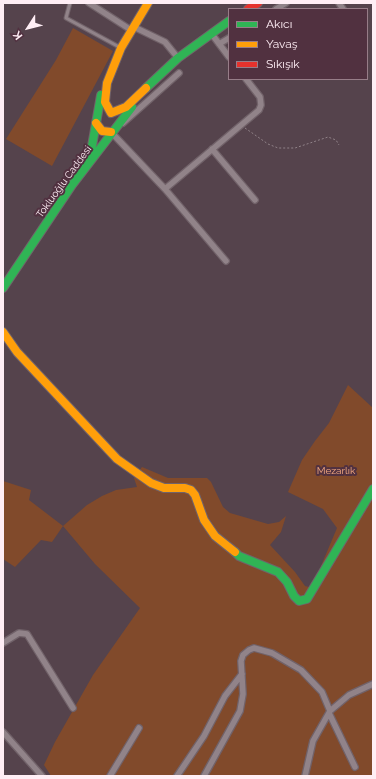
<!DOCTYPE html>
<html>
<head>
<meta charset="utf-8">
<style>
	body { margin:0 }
	#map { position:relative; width:376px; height:779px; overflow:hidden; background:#55434c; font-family:Raleway,sans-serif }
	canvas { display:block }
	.frame { position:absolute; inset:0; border:4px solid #ffeef5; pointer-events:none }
	.legend { position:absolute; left:228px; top:8px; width:140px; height:72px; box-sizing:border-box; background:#513140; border:1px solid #977d88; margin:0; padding:5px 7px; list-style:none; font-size:12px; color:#ffeef5 }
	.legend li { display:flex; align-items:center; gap:8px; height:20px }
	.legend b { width:20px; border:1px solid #977d88 }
	.north { position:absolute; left:8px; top:8px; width:40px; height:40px; -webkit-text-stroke:3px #513140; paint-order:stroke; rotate:234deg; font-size:11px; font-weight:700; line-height:16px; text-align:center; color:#ffeef5 }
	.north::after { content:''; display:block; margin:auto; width:14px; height:18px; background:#ffeef5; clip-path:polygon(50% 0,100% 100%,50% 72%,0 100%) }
</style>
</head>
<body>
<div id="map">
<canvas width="376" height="779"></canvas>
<div class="frame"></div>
<ul class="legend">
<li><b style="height:5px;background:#30b455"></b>Akıcı</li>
<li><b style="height:5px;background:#ff9f0a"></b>Yavaş</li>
<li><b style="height:5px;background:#e5322d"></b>Sıkışık</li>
</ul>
<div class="north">K</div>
</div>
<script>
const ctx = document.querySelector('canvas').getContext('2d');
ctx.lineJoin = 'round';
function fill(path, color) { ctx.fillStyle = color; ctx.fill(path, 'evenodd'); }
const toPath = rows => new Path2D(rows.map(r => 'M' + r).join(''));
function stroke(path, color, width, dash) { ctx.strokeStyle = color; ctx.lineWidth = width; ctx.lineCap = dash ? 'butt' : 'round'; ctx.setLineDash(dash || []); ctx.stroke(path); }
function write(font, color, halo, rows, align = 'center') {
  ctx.font = font + ' Raleway,sans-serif'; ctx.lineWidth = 4; ctx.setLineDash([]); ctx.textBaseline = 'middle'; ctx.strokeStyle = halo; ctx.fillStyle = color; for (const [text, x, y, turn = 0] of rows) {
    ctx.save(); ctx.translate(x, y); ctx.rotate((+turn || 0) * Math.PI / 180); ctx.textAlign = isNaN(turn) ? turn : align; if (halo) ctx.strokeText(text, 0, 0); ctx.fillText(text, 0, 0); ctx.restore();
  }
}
const green = toPath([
	[73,28,113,51,52,166,6,139,56,60],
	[348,385,373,408,373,776,51,776,44,765,55,742,93,675,140,608,95,564,63,526,52,542,41,540,15,567,3,559,3,481,31,490,29,500,63,526,87,505,102,496,116,490,137,487,134,478,142,467,168,478,207,478,211,482,223,507,230,513,268,524,279,522,286,516,281,532,270,545,295,572,305,586,309,587,316,578,337,528,323,509,288,492,302,460,315,441,329,423]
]);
const path = toPath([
	[245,128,268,144,278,148,295,148,328,137,336,140,339,145]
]);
const lane = toPath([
	[70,3,66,18,121,48]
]);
const street = toPath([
	[89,3,131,30],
	[339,3,343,9],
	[276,9,286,3],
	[134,27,165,42,178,58],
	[211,33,229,57],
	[219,44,229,38],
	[123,123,179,73],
	[111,132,165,189,226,261],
	[212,149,255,200],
	[165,189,259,110,261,105,260,97,246,79],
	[3,643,19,633,27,634,73,708],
	[329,713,355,767],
	[3,732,42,776],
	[110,776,139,728],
	[177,776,204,736,225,696,242,674],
	[204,776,240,711,243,694,241,661,243,655,249,650,254,648,272,653,301,670,322,692,330,711],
	[305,776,313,741,330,711,349,695,373,684]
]);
const fast = toPath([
	[146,88,178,58,229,21],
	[85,165,92,146,101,95],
	[3,288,72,185,132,107],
	[235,552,239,556,278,572,287,582,294,596,299,601,307,599,373,489]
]);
const slow = toPath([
	[146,88,126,107,111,113,105,102,107,83,121,48,148,3],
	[96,123,102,131,111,132],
	[3,332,17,352,117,459,151,483,164,488,185,488,191,490,195,495,204,520,215,536,235,552]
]);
const jam = toPath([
	[248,9,258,3]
]);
const streetNames = [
	["Tokluoğlu Caddesi",64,182,-54]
];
const parkNames = [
	["Mezarlık",336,471]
];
fill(green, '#814a2b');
stroke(lane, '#716269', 5);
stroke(street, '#716269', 8);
stroke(fast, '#716269', 10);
stroke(slow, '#716269', 10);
stroke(jam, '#716269', 10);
stroke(path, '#908288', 1, [2, 2]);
stroke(lane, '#918389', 3);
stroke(street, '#918389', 5.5);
stroke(fast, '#30b455', 8);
stroke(slow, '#ff9f0a', 8);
stroke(jam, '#e5322d', 8);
write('10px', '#ffeef5', '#513140', streetNames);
write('10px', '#f5ab82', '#513140', parkNames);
</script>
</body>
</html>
